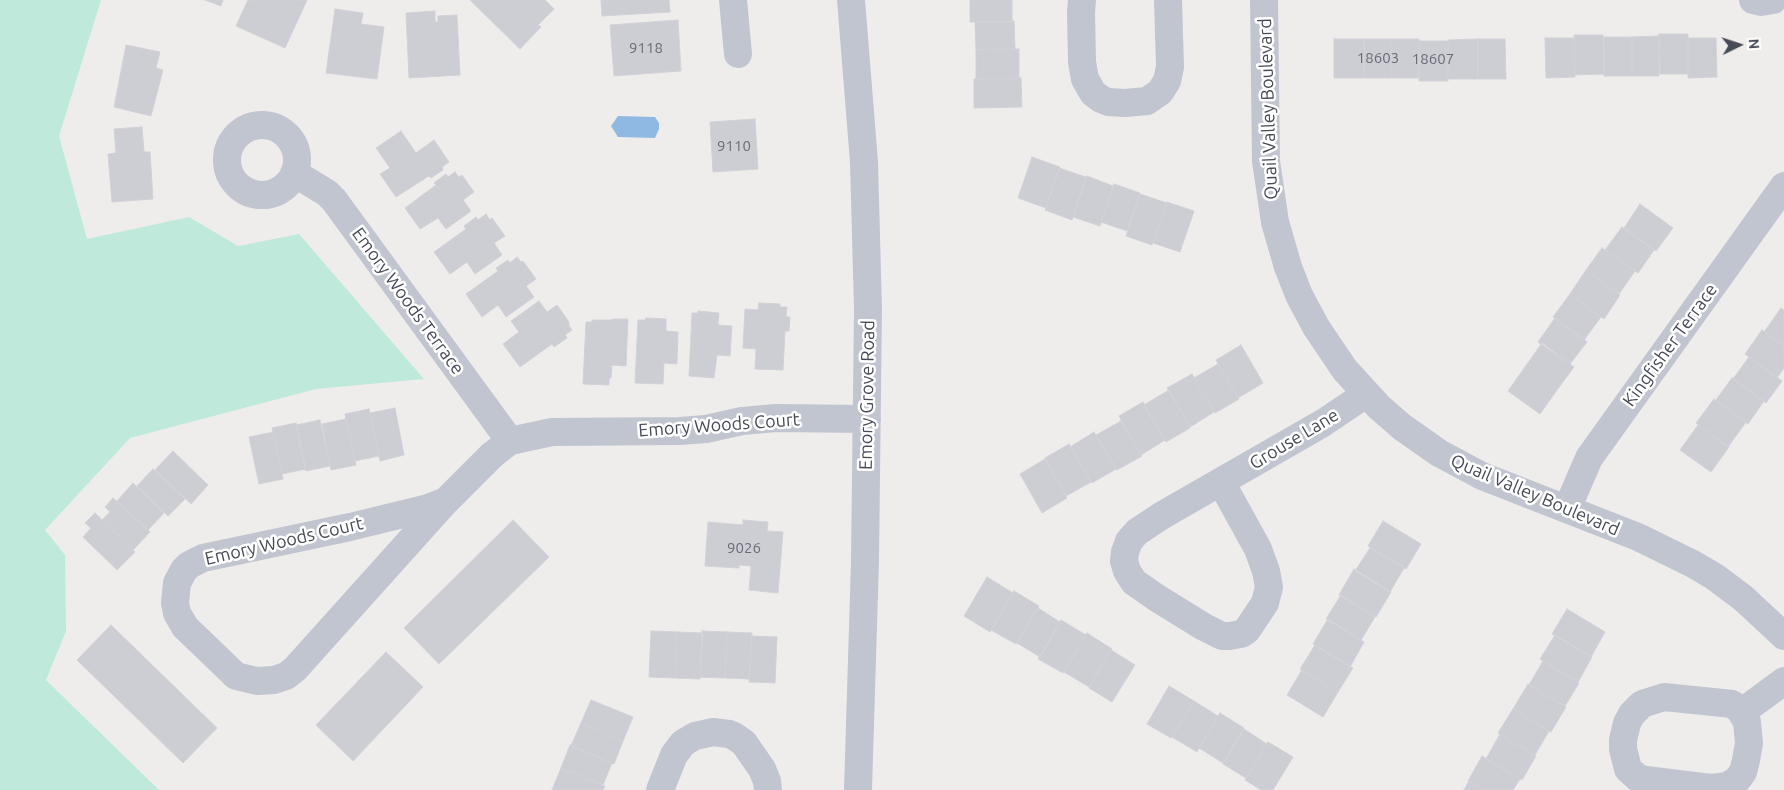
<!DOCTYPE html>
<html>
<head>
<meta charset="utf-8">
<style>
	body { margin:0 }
	#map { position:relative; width:1784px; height:790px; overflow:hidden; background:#efedec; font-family:Ubuntu,sans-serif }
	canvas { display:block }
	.north { position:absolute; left:1714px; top:20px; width:50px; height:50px; -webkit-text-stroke:4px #fff; paint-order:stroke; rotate:86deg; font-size:14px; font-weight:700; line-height:20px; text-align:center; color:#474b58 }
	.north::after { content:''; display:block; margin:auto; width:18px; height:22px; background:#474b58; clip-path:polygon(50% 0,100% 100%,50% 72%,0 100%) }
</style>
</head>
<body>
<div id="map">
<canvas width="1784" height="790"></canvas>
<div class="north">N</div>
</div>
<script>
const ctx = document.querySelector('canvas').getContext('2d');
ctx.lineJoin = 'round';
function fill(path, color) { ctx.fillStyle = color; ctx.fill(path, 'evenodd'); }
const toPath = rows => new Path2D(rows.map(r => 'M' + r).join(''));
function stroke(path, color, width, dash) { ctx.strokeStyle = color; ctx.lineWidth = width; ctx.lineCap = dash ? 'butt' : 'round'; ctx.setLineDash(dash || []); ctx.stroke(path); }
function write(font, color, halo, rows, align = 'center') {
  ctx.font = font + ' Ubuntu,sans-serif'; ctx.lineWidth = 5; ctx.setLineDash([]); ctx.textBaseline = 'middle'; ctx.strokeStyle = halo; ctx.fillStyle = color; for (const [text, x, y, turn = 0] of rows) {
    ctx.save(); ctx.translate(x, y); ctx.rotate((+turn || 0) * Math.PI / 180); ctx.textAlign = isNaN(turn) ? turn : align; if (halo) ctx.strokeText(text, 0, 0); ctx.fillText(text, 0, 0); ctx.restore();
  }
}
const green = toPath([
	[0,0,101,0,59,136,87,239,189,217,238,246,299,234,424,379,316,389,130,438,45,530,65,555,66,631,46,680,159,790,0,790]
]);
const water = toPath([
	[618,116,655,117,659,123,659,129,655,138,618,137,611,126]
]);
const building = toPath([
	[205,0,223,0,221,6,205,0],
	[248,0,307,0,285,48,236,26,248,0],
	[470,0,545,0,554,9,538,25,541,27,520,49,470,0],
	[601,0,669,0,670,12,602,16,601,0],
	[970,0,1012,0,1012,22,970,22,970,0],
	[335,9,363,13,361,24,384,27,377,79,326,73,335,9],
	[435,11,435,22,438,22,438,16,457,15,460,75,409,78,406,13,435,11],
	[678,20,681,71,614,76,610,25,678,20],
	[1014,21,1015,49,976,50,975,22,1014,21],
	[1659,34,1688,34,1688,74,1660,74,1659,34],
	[1574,35,1603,35,1604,74,1575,75,1574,35],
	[1659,36,1659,76,1632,76,1632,37,1659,36],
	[1604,37,1632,37,1632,76,1604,76,1604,37],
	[1545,38,1574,38,1575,77,1546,78,1545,38],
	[1688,38,1716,38,1717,77,1688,78,1688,38],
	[1334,39,1364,39,1364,78,1334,78,1334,39],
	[1364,39,1391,39,1392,78,1364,78,1364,39],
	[1391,39,1419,39,1419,78,1392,78,1391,39],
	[1478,39,1478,79,1448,79,1448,40,1478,39],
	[1478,39,1505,39,1506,79,1478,79,1478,39],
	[1419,41,1448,41,1448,81,1419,81,1419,41],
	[126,45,160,52,156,68,163,70,151,116,114,107,126,45],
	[1019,49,1019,78,976,79,976,50,1019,49],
	[1021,78,1022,107,974,108,974,79,1021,78],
	[755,119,758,169,713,172,710,122,755,119],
	[142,127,144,152,150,152,153,199,112,202,108,154,116,153,114,129,142,127],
	[401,131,416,153,434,140,449,162,442,167,443,170,431,178,429,176,396,197,380,174,390,168,376,148,401,131],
	[1032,157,1060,167,1046,208,1018,198,1032,157],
	[1059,168,1086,177,1072,220,1045,210,1059,168],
	[455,172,459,177,462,175,474,192,463,200,471,211,446,229,438,218,420,229,405,208,436,185,434,183,446,174,448,177,455,172],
	[1087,176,1113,186,1100,226,1073,217,1087,176],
	[1114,184,1140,193,1127,231,1101,222,1114,184],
	[1140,194,1167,203,1152,245,1126,236,1140,194],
	[1167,202,1194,211,1180,252,1153,243,1167,202],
	[1640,204,1673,228,1656,251,1624,228,1640,204],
	[486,214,490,220,492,218,505,236,494,243,502,255,475,274,467,262,450,274,434,252,466,229,464,226,476,217,478,220,486,214],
	[1622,227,1654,250,1638,273,1605,250,1622,227],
	[1602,248,1635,271,1619,294,1586,270,1602,248],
	[517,257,521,262,523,261,536,279,526,286,534,297,506,317,498,305,482,317,466,294,498,271,496,268,508,260,510,263,517,257],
	[1586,270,1620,295,1604,319,1570,294,1586,270],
	[1570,294,1601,317,1584,340,1553,317,1570,294],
	[539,301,547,312,557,305,569,322,569,326,572,330,565,335,567,338,554,347,552,344,520,367,503,344,519,332,511,321,539,301],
	[759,303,780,304,780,307,787,307,786,317,790,317,789,331,785,331,783,370,755,369,756,349,743,348,745,309,758,310,759,303],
	[1781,308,1784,310,1784,346,1764,332,1781,308],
	[698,311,719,313,718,325,732,326,730,356,717,355,714,378,689,376,692,313,698,313,698,311],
	[646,318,666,319,666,331,678,332,677,364,664,363,663,384,635,383,638,320,645,320,646,318],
	[1555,318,1587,342,1570,364,1538,342,1555,318],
	[613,319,628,319,626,366,612,365,611,378,609,378,609,385,583,384,586,322,592,322,592,320,613,320,613,319],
	[1762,330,1784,346,1784,368,1777,378,1745,354,1762,330],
	[1542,343,1574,367,1557,390,1525,367,1542,343],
	[1241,345,1263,383,1238,398,1216,360,1241,345],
	[1749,357,1782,381,1766,403,1733,379,1749,357],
	[1218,364,1239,399,1215,413,1194,378,1218,364],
	[1525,367,1557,390,1540,414,1508,391,1525,367],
	[1192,374,1214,412,1190,427,1167,388,1192,374],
	[1732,378,1764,401,1748,424,1716,400,1732,378],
	[1169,390,1190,428,1166,442,1144,405,1169,390],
	[1714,399,1746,422,1728,447,1696,423,1714,399],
	[1143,402,1165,440,1141,455,1119,416,1143,402],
	[395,408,404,455,380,461,370,413,395,408],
	[369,409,379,456,355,461,345,414,369,409],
	[346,419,356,465,331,470,322,424,346,419],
	[320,420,330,466,306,471,296,425,320,420],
	[1121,421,1142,456,1117,470,1096,435,1121,421],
	[296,423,306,469,282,474,272,428,296,423],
	[1698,425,1729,447,1711,472,1680,450,1698,425],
	[273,432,283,479,259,484,249,437,273,432],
	[1094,432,1116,469,1092,483,1070,447,1094,432],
	[1069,444,1091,482,1066,496,1045,458,1069,444],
	[173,451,208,485,191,504,155,470,173,451],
	[1045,459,1067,498,1042,513,1020,474,1045,459],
	[153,469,185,499,168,516,137,486,153,469],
	[133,483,164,513,148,530,117,501,133,483],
	[113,498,150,532,133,550,102,520,110,512,105,507,113,498],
	[95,513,135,552,117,570,83,537,91,528,85,523,95,513],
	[513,520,549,557,439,664,404,628,513,520],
	[743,520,768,522,767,531,783,532,778,593,749,590,751,566,739,565,739,568,705,566,708,522,743,525,743,520],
	[1383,521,1421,544,1406,569,1368,546,1383,521],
	[1370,548,1404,568,1390,592,1355,571,1370,548],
	[1354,569,1391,592,1376,617,1339,595,1354,569],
	[987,577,1013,593,990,632,964,616,987,577],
	[1014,591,1039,606,1016,644,991,630,1014,591],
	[1341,595,1375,617,1361,640,1326,619,1341,595],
	[1038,608,1060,622,1040,657,1017,643,1038,608],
	[1567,609,1605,632,1591,657,1552,634,1567,609],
	[1328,619,1364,642,1350,667,1313,644,1328,619],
	[1061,620,1086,635,1063,673,1038,659,1061,620],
	[111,625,217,728,183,763,77,660,111,625],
	[651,631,677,632,675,678,649,677,651,631],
	[702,631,727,632,725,678,700,677,702,631],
	[677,632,703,633,700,679,675,678,677,632],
	[727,632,752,633,749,679,725,678,727,632],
	[1087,633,1112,649,1089,687,1064,672,1087,633],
	[1555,635,1592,657,1578,682,1540,659,1555,635],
	[752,636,777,637,775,683,749,682,752,636],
	[1315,645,1353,668,1338,692,1300,669,1315,645],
	[1111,650,1135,665,1112,702,1089,688,1111,650],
	[386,652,423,687,353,761,316,725,386,652],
	[1543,661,1579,683,1565,706,1529,685,1543,661],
	[1302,670,1338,692,1323,717,1287,695,1302,670],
	[1528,684,1566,707,1551,732,1513,709,1528,684],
	[1169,686,1194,701,1171,738,1147,724,1169,686],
	[591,700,633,717,623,741,581,723,591,700],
	[1194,701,1218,716,1197,752,1172,737,1194,701],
	[1513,709,1549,731,1535,755,1498,733,1513,709],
	[1220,713,1244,728,1223,763,1199,748,1220,713],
	[581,723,623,741,614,764,571,746,581,723],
	[1244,729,1267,744,1246,778,1223,764,1244,729],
	[1500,734,1536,756,1522,780,1486,759,1500,734],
	[1268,742,1293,757,1273,790,1261,790,1245,780,1268,742],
	[570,745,612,763,603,785,561,768,570,745],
	[1482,756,1520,779,1513,790,1484,790,1468,781,1482,756],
	[561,768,605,786,603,790,552,790,561,768],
	[1469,781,1484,790,1464,790,1469,781]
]);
const minor = toPath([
	[733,0,738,54],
	[851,0,864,162,868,309,865,561,858,790],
	[1082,0,1081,12,1082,62,1085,79,1093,93,1101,99,1108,102,1125,103,1147,101,1160,92,1167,81,1170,67,1168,0],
	[1264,0,1266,161,1275,222,1288,267,1299,295,1316,327,1345,370,1379,407,1402,427,1439,453,1482,476,1638,537,1693,564,1715,577,1743,598,1784,636],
	[1753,0,1761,2,1773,0],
	'227 160a35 35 0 1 1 70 0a35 35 0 1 1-70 0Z',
	[294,173,327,193,334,200,510,441],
	[1221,482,1258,549,1266,571,1269,587,1265,603,1247,630,1241,634,1229,636,1222,636,1204,627,1157,598,1134,582,1127,571,1124,561,1125,552,1129,541,1137,532,1161,516,1323,423,1366,394],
	[446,501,428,508,350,527,203,558,189,565,184,570,177,583,175,603,177,613,185,627,236,676,257,681,274,680,286,676,295,669,446,501,492,455,510,441,552,432,680,431,706,429,742,421,776,418,867,419],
	[1567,509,1589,458,1784,186],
	[1664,697,1723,703,1732,704,1740,710,1747,722,1749,743,1746,760,1743,772,1737,780,1727,786,1711,788,1646,780,1638,778,1628,769,1623,749,1623,740,1627,723,1632,714,1642,704,1664,697],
	[1742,712,1784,681],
	[660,790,674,755,683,743,695,736,713,732,729,734,734,736,744,743,762,769,767,781,768,790]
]);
const numberNames = [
	["9118",646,48],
	["18603",1378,58],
	["18607",1433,59],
	["9110",734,146],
	["9026",744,548]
];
const streetNames = [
	["Quail Valley Boulevard",1268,109,-92],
	["Emory Woods Terrace",408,301,54],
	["Kingfisher Terrace",1670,345,-54],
	["Emory Grove Road",867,395,-89],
	["Emory Woods Court",719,425,-4],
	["Grouse Lane",1294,439,-31],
	["Quail Valley Boulevard",1535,495,23],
	["Emory Woods Court",284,541,-13]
];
fill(green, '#bee9db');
fill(water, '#8fb9e2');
fill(building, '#cdcdd4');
stroke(building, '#d1d1d7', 1);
stroke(minor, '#c1c5d0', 28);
write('15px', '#686c77', null, numberNames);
write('18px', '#474b58', '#fff', streetNames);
</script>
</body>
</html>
